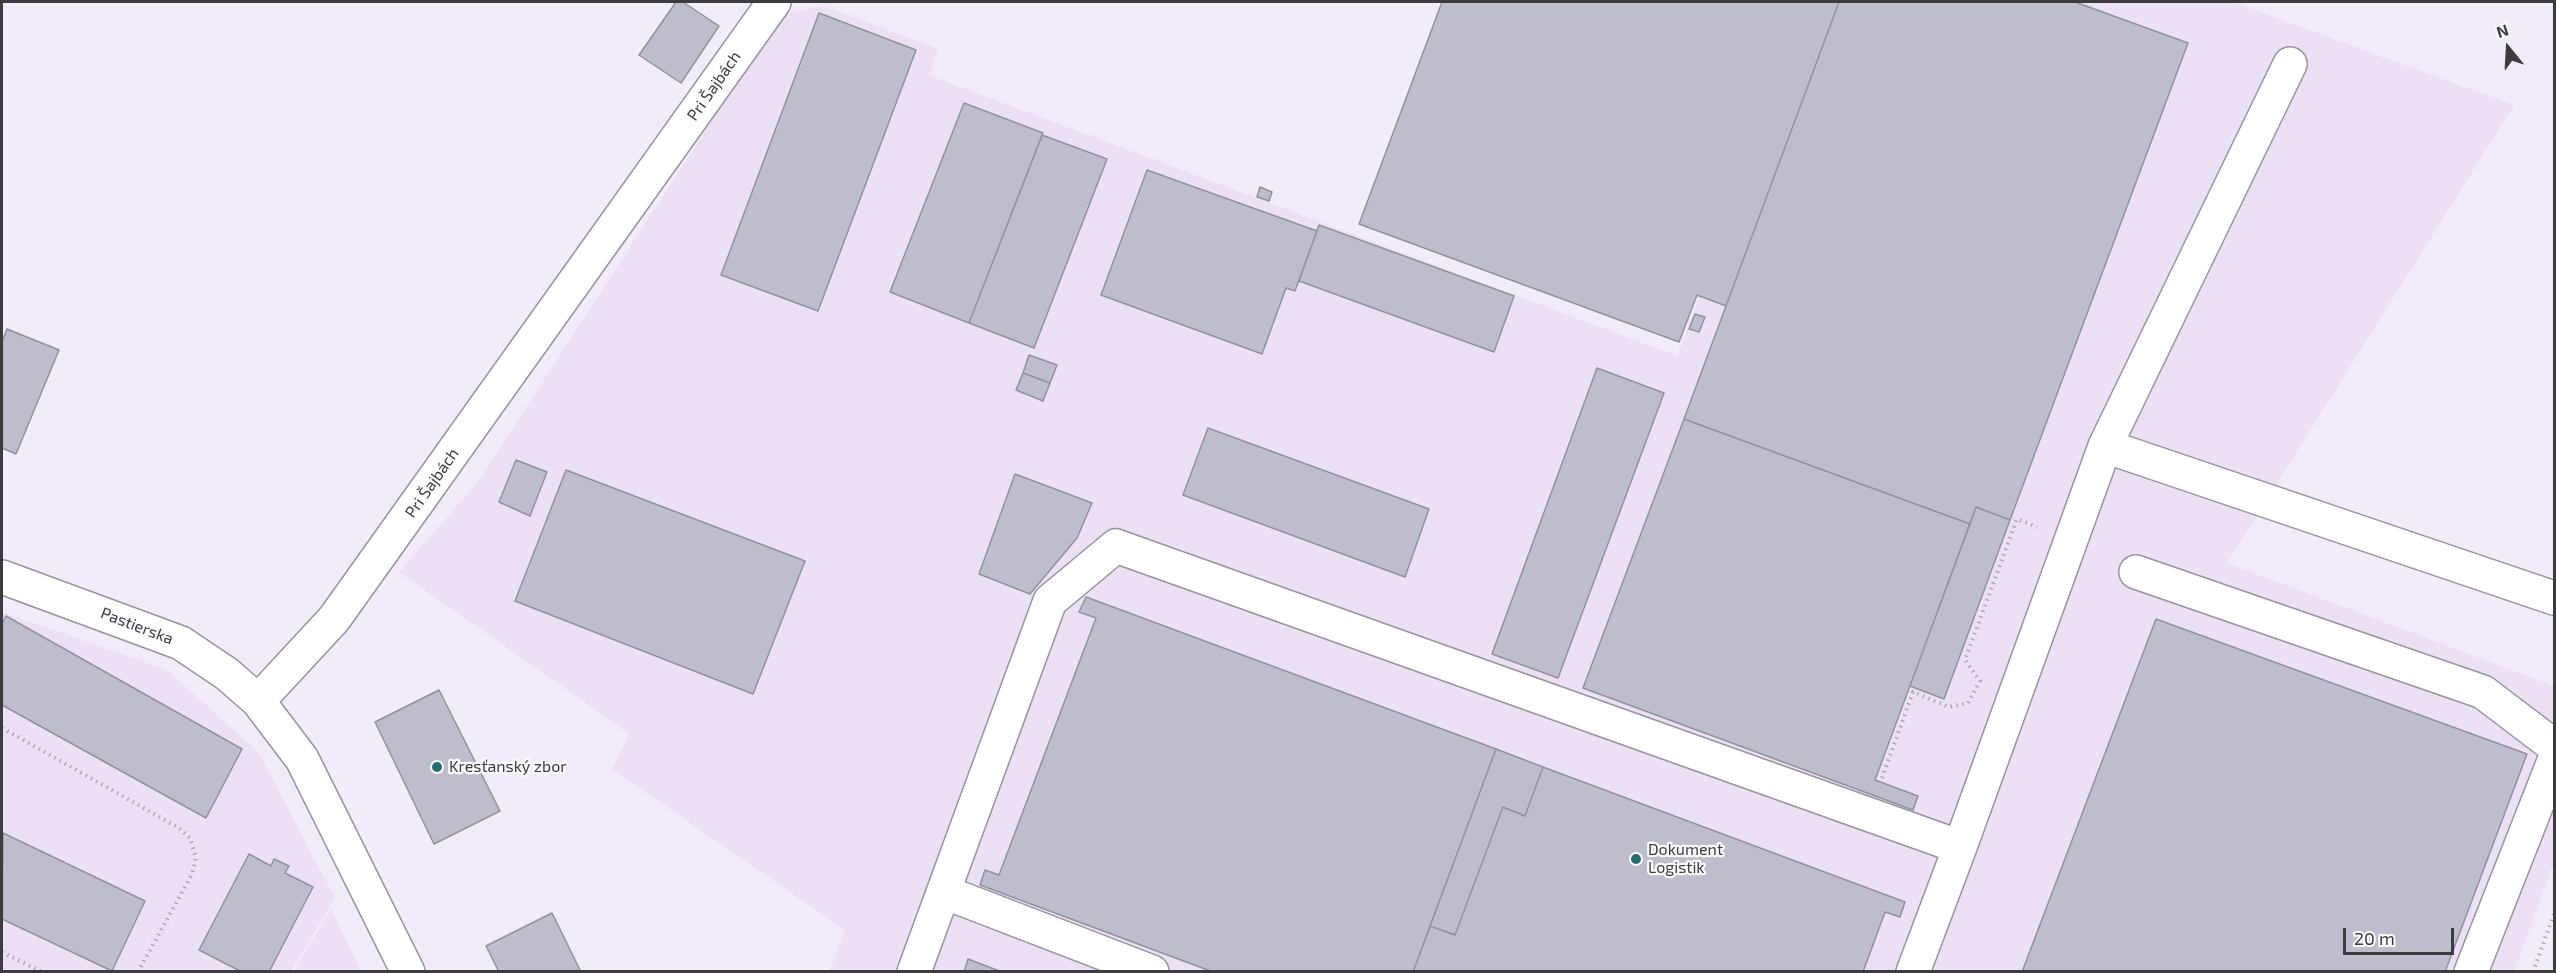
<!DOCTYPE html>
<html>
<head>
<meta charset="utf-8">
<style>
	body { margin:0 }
	#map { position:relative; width:2556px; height:973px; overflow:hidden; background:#f2ebf8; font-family:"Exo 2",sans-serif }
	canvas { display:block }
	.frame { position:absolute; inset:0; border:3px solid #3d3a40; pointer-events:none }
	.north { position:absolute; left:2478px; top:18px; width:60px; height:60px; -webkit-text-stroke:4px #fcfbfd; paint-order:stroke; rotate:342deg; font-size:16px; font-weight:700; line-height:24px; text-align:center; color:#3d3a40 }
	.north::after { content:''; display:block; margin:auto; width:21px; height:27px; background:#3d3a40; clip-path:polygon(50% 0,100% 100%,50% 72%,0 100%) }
	.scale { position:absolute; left:2343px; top:928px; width:111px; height:27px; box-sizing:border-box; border:3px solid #3d3a40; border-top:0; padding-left:8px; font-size:18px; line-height:21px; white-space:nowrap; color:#3d3a40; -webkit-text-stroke:4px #fcfbfd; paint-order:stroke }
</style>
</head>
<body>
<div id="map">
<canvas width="2556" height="973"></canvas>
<div class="frame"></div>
<div class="north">N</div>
<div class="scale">20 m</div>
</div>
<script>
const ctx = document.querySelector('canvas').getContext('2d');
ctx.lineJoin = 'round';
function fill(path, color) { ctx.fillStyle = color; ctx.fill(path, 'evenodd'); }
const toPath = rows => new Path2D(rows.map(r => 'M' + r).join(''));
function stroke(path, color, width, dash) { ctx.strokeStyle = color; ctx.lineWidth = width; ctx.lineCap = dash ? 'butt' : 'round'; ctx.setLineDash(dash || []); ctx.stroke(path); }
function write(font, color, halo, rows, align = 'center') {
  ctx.font = font + ' "Exo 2",sans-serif'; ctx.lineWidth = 4.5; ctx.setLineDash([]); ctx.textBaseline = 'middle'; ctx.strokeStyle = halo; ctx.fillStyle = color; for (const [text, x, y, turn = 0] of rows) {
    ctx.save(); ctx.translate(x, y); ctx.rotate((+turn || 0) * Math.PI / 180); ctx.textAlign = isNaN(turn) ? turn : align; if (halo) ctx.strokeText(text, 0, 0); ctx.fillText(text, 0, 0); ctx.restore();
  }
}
const built = toPath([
	[1809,2,2233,2,2514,105,2227,563,2554,686,2554,863,2514,971,830,971,845,930,612,769,630,734,399,572,478,482,780,15,825,6,938,49,929,75,1677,356],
	[2,612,167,670,259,753,335,898,291,971,2,972],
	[331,909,361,971,294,971]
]);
const building = toPath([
	[676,2,683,2,719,26,681,83,639,55,676,2],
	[1442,2,1839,2,1726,306,1697,295,1679,342,1359,224,1442,2],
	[1839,2,2075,2,2188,43,2010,520,1976,507,1970,524,1684,419,1839,2],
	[819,13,916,50,818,311,721,275,819,13],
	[964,103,1043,133,969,323,890,292,964,103],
	[1042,135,1107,159,1034,348,969,323,1042,135],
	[1147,170,1317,231,1295,291,1286,288,1262,354,1101,295,1147,170],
	[1260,187,1272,192,1269,201,1257,197,1260,187],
	[1319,225,1514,296,1494,352,1299,281,1319,225],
	[1695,314,1705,317,1699,332,1689,329,1695,314],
	[7,329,59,350,16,454,2,448,2,342,7,329],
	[1029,355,1057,365,1050,383,1023,373,1029,355],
	[1597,368,1664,393,1558,678,1492,654,1597,368],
	[1023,373,1050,383,1043,401,1016,390,1023,373],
	[1684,419,1970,524,1875,780,1918,796,1913,810,1583,688,1684,419],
	[1208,428,1429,509,1405,577,1183,495,1208,428],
	[516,460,547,472,530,516,499,502,516,460],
	[566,470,805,561,753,694,515,601,566,470],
	[1015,474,1092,503,1077,538,1030,594,979,574,1015,474],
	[1976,507,2010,520,1944,699,1910,686,1976,507],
	[1086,597,1496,749,1413,972,1213,972,980,885,985,870,999,875,1096,618,1079,612,1086,597],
	[6,616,242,749,206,818,2,705,2,624,6,616],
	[2156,619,2527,754,2445,972,2022,972,2156,619],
	[439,690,500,811,434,844,375,722,439,690],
	[1496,749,1543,767,1525,816,1503,807,1455,935,1430,926,1496,749],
	[1543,767,1905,902,1900,917,1885,912,1863,972,1413,972,1430,926,1455,935,1503,807,1525,816,1543,767],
	[3,833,145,901,112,971,2,919,3,833],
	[249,854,271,866,274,859,289,866,285,873,313,887,269,972,242,972,199,950,249,854],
	[552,913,581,972,499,972,486,946,552,913],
	[968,959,1002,972,964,972,968,959]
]);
const path = toPath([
	[2,728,179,828,190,838,196,858,192,874,138,972],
	[1882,778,1913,692,1949,707,1968,703,1980,681,1965,660,2017,519,2037,527],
	[2,952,42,972],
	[2533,972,2554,914]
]);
const minor = toPath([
	[2105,446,2554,598],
	[2136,572,2483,692,2554,746],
	[2,577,181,643,227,674,258,701,302,759,408,972],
	[258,701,334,619,774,2],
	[1960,847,2105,446,2290,64],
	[944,892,1152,972],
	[914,972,1050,601,1116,546,1960,847,1913,972],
	[2471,972,2554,761]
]);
const markers = [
	[437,767,6,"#236e72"],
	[1636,859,6,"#236e72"]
];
const streetNames = [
	["Pri Šajbách",714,86,-55],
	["Pri Šajbách",432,483,-55],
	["Pastierska",137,626,21]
];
const poiNames = [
	["Kresťanský zbor",449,767],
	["Dokument",1648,850],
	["Logistik",1648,868]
];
fill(built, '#ece0f4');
fill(building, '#bebdcc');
stroke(building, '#92919f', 1.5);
stroke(minor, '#99929f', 36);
stroke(path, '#ada8b2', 4, [1.5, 4.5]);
stroke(minor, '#fff', 33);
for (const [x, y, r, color] of markers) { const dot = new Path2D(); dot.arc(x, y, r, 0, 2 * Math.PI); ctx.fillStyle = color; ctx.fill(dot); stroke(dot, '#fcfbfd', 2); }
write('16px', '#3d3a40', '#fcfbfd', streetNames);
write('16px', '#3d3a40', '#fcfbfd', poiNames, 'left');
</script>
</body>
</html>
